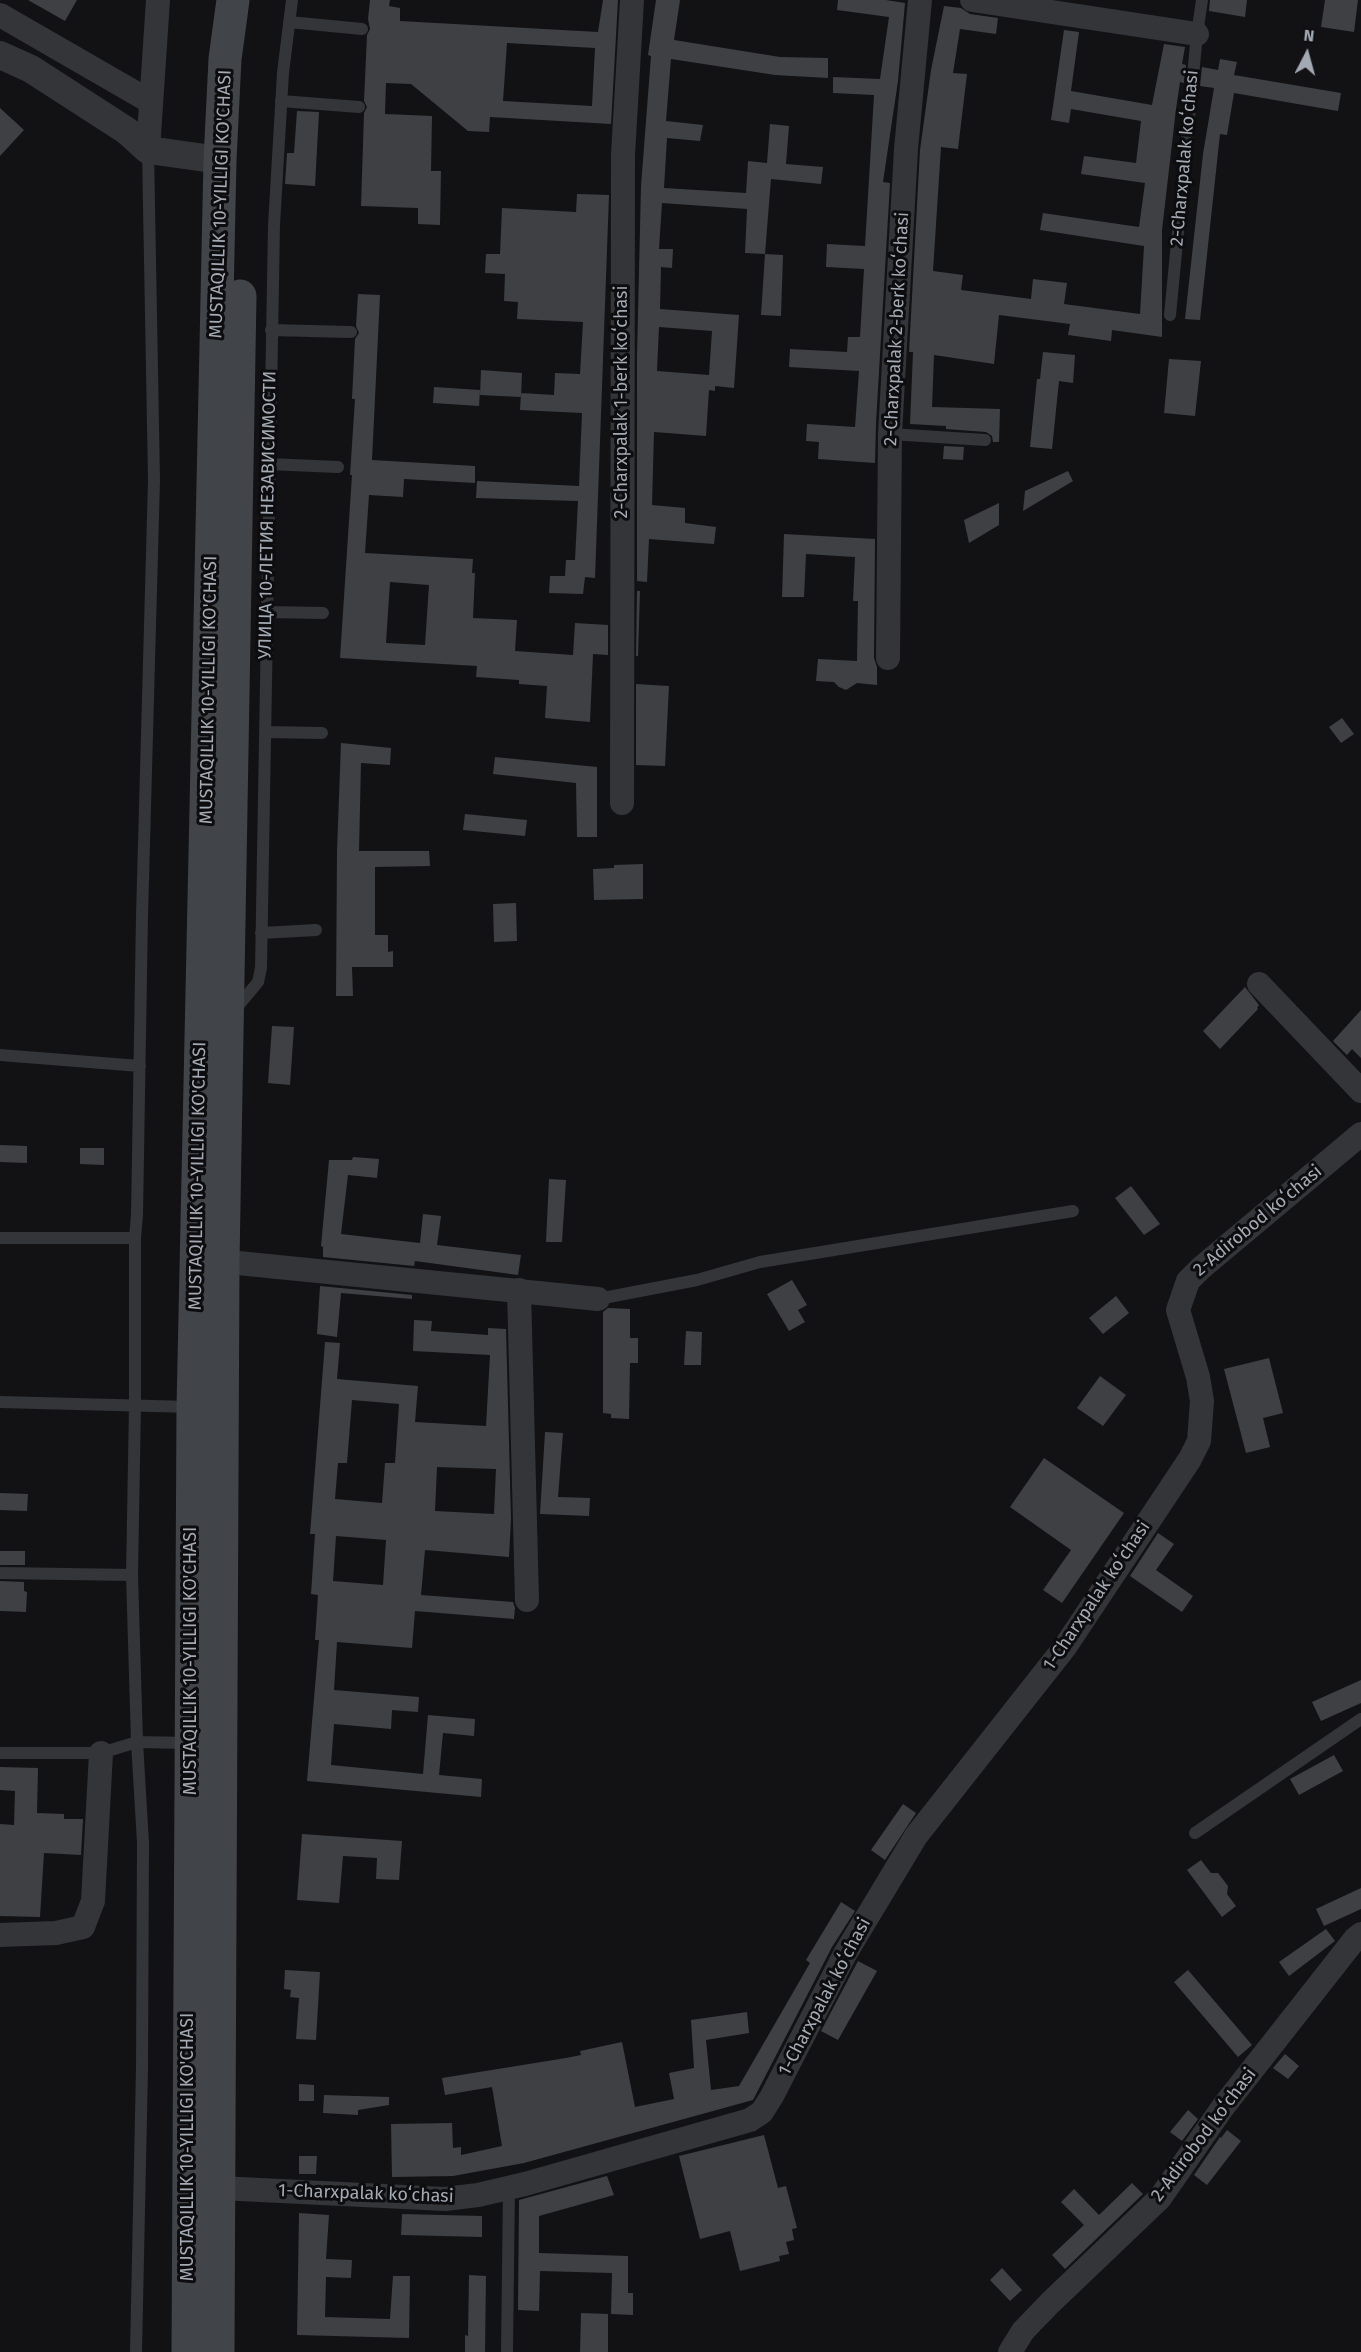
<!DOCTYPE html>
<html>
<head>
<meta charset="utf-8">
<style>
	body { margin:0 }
	#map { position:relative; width:1361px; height:2352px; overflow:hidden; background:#121214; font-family:"Fira Sans",sans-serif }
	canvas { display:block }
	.north { position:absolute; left:1277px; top:24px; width:60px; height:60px; -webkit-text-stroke:4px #0d0d0f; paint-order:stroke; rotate:6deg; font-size:16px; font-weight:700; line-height:24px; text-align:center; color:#a4aab4 }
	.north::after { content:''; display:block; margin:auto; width:21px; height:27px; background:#a4aab4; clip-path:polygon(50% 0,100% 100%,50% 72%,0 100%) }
</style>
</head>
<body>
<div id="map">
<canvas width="1361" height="2352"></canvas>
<div class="north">N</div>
</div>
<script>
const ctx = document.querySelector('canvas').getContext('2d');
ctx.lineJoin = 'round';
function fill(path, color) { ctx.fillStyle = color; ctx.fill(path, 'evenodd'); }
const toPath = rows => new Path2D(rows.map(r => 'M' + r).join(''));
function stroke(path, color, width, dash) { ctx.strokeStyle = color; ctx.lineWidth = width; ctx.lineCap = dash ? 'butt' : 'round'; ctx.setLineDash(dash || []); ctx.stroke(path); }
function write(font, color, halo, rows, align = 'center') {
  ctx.font = font + ' "Fira Sans",sans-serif'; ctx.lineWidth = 6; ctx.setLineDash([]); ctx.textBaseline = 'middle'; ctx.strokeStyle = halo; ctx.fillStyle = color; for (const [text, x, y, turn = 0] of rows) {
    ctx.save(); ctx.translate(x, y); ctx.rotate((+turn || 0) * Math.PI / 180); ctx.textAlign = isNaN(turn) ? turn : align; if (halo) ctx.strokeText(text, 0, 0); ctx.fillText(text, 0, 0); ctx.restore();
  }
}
const building = toPath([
	[28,0,77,0,65,21],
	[370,0,390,0,389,6,400,8,400,21,598,32,603,0,618,0,611,124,490,117,489,132,468,131,411,84,386,83,385,114,432,116,431,171,441,171,440,225,418,224,418,208,361,206,364,113,367,107,364,101,367,35,370,29,368,19],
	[507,43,595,48,592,106,503,101],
	[656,0,680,0,674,40,780,57,828,58,828,78,775,75,671,59,666,121,703,125,700,141,667,138,664,188,746,193,748,161,767,163,770,124,789,126,786,164,823,167,821,184,771,179,765,254,745,253,747,209,662,203,659,249,673,249,672,268,661,267,660,309,739,315,734,388,715,386,715,391,709,390,706,436,654,432,652,505,685,508,685,523,716,527,714,544,649,539,647,582,637,581,637,356,641,186,651,56,648,55],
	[659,327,712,331,709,375,657,371],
	[838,0,886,0,905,3,898,81,883,182,890,183,876,423,875,463,818,459,819,442,806,441,807,424,855,427,859,371,789,367,790,349,847,352,848,337,860,337,864,269,826,267,827,244,865,246,874,95,833,93,833,77,880,79,889,17,837,10],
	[1210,0,1247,0,1245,17,1209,11],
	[1325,0,1358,0,1354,32,1321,27],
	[944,6,961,8,970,14,998,18,996,34,960,29,953,73,967,74,958,149,941,147,933,271,963,275,961,290,1031,299,1033,279,1067,283,1064,304,1140,314,1144,246,1040,230,1043,213,1139,227,1145,183,1081,174,1084,156,1136,163,1141,121,1071,109,1069,123,1051,120,1064,30,1079,32,1071,91,1152,105,1164,44,1185,47,1182,64,1186,65,1184,83,1180,82,1176,109,1162,230,1162,337,1112,330,1111,341,1068,335,1070,324,999,315,994,364,934,355,932,407,1000,409,999,442,993,442,992,436,986,432,946,429,946,426,910,424,913,352,909,352,920,150,931,70],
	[1220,59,1237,62,1234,75,1341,93,1338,111,1234,93,1227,135,1220,134,1200,320,1185,319,1203,154,1214,88,1200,86,1202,67,1218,70],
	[0,108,24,130,0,156],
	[297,111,319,112,315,186,285,184,287,153,294,153],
	[577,194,609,195,595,578,585,577,583,594,549,593,550,576,565,576,566,560,575,560,578,501,476,498,477,481,579,486,582,413,520,410,521,393,554,395,555,373,580,374,583,322,517,319,518,302,504,301,505,274,485,273,486,254,500,254,502,208,576,212],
	[765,254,783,255,781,316,761,315],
	[358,294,380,295,372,460,475,466,475,483,404,479,403,497,369,495,365,553,473,559,472,573,475,573,473,618,517,620,515,651,573,655,575,623,608,625,608,655,593,654,590,722,545,718,547,686,519,684,519,680,476,677,477,666,340,658,352,475,350,475,355,399,352,399,355,339,359,333,356,326],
	[390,582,429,585,425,645,386,643],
	[1043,352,1075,355,1073,383,1059,381,1052,449,1030,447,1037,379,1040,379],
	[1169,359,1201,361,1195,416,1164,413],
	[481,370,522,373,521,397,480,395],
	[434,387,480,390,479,406,433,403],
	[944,446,964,447,963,460,943,459],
	[1068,471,1073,481,1023,511,1025,491],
	[999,503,999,525,969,543,964,520],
	[784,534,875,539,874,658,877,667,877,685,857,683,846,690,839,687,834,682,816,681,818,659,857,661,858,601,853,601,855,557,806,554,804,597,782,597],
	[637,591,640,591,638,656,636,656],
	[636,684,669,686,665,766,636,765],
	[1342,718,1354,734,1341,743,1329,727],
	[341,743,391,748,390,765,361,763,359,851,429,851,430,866,375,867,375,935,388,935,388,952,393,951,393,967,352,967,353,996,336,996,337,851],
	[495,757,597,767,597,837,577,837,576,783,493,774],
	[465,814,527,820,525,836,463,830],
	[643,864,643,899,594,900,593,869,614,868,614,865],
	[516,903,517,941,494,942,493,904],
	[1245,987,1259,1005,1257,1008,1258,1009,1220,1049,1203,1031],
	[1361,1010,1361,1058,1352,1049,1347,1055,1333,1041],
	[272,1026,294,1027,290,1085,268,1083],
	[0,1145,27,1146,27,1163,0,1162],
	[80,1148,104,1148,104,1165,80,1164],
	[353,1157,379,1159,377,1178,348,1175,341,1234,420,1243,423,1214,441,1216,437,1245,521,1255,518,1275,415,1261,414,1266,323,1257,323,1247,321,1246,329,1160,352,1160],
	[549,1179,566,1180,562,1242,546,1242],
	[1131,1186,1160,1224,1144,1235,1115,1198],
	[792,1280,807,1305,798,1310,805,1322,789,1331,767,1294],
	[320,1286,412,1295,412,1299,341,1293,337,1337,317,1334],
	[1116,1296,1129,1313,1103,1334,1089,1318],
	[608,1308,630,1309,630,1338,638,1338,638,1363,630,1363,629,1419,611,1418,611,1414,603,1413,603,1312],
	[414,1320,432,1321,431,1331,488,1335,488,1328,506,1329,511,1519,509,1557,425,1550,421,1595,513,1602,515,1608,514,1619,415,1611,412,1648,337,1642,334,1690,419,1697,418,1712,392,1710,391,1729,334,1724,331,1765,423,1774,428,1715,475,1719,474,1736,443,1733,439,1775,482,1779,481,1797,307,1781,319,1640,315,1640,318,1595,311,1594,315,1534,310,1534,325,1342,340,1343,337,1379,418,1386,415,1422,486,1426,490,1355,413,1351],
	[352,1400,399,1404,395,1463,385,1463,382,1503,335,1499,338,1463,347,1463],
	[437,1467,496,1469,494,1514,435,1511],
	[336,1536,386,1540,383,1585,333,1581],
	[686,1331,702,1332,701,1365,684,1365],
	[1269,1358,1283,1413,1263,1418,1270,1447,1246,1453,1224,1369],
	[1100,1376,1126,1395,1103,1426,1077,1408],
	[545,1432,563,1433,558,1497,590,1498,589,1516,540,1514],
	[1044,1458,1124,1513,1062,1603,1043,1590,1071,1550,1010,1507],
	[0,1493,28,1494,27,1511,0,1510],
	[1158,1533,1174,1544,1156,1570,1193,1596,1182,1612,1130,1576],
	[0,1551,25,1551,25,1565,0,1565],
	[0,1581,24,1582,24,1591,27,1592,26,1612,0,1611],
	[1361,1680,1361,1703,1321,1721,1312,1702],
	[1334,1755,1343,1771,1299,1795,1290,1779],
	[0,1767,38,1768,37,1813,64,1814,64,1819,83,1819,81,1855,44,1853,40,1917,0,1916,0,1824,14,1825,15,1791,0,1790],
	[903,1804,916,1813,885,1860,871,1850],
	[302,1834,402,1841,399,1880,376,1879,377,1858,343,1856,339,1903,297,1900],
	[1201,1860,1211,1873,1218,1873,1228,1886,1227,1894,1236,1906,1222,1917,1187,1870],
	[1361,1888,1361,1909,1324,1926,1316,1909],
	[841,1902,855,1911,832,1947,753,2100,524,2163,453,2176,392,2177,391,2124,452,2123,453,2148,461,2147,461,2155,502,2146,492,2087,445,2095,442,2078,566,2058,581,2055,580,2051,622,2042,635,2107,674,2099,669,2073,694,2068,691,2020,747,2012,749,2033,706,2040,711,2090,739,2086,810,1963,806,1960],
	[1326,1929,1335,1941,1289,1976,1279,1962],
	[858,1961,877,1971,838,2040,821,2031],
	[285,1970,320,1972,316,2040,296,2039,299,1998,290,1997,291,1990,284,1989],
	[1188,1970,1252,2045,1238,2057,1174,1982],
	[1285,2054,1299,2066,1288,2079,1273,2068],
	[299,2084,314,2085,314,2101,299,2101],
	[324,2095,389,2097,389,2105,358,2110,358,2115,323,2113],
	[1188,2110,1198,2119,1182,2141,1170,2132],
	[1227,2130,1241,2141,1207,2185,1194,2175,1220,2137,1221,2138],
	[764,2135,778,2188,786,2186,797,2228,792,2229,794,2240,786,2242,789,2254,779,2256,780,2261,740,2271,730,2231,700,2239,679,2156],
	[299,2156,317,2156,316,2174,299,2174],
	[607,2176,614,2195,539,2216,539,2253,628,2256,628,2293,633,2293,633,2315,611,2314,612,2273,540,2271,539,2311,518,2310,519,2200],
	[1132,2183,1143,2194,1065,2269,1052,2255,1084,2225,1061,2202,1074,2189,1099,2215],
	[299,2213,329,2215,326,2259,352,2260,351,2278,326,2277,325,2317,390,2319,393,2276,410,2276,409,2338,297,2335],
	[402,2214,482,2216,482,2237,401,2235],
	[1002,2268,1022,2290,1010,2301,990,2280],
	[469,2275,486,2276,485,2352,465,2352,465,2335,468,2336],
	[581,2313,608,2314,608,2352,580,2352]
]);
const service = toPath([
	[289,22,362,29],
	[281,101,359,107],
	[1170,315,1197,34,1202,0],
	[271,330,351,332],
	[890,434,985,440],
	[268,464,338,467],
	[266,612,323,613],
	[265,732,322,733],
	[261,933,316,930],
	[233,1012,258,982,261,968,274,225,283,73,292,0],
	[0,1055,140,1066],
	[0,1238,135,1238],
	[598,1299,697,1280,760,1262,1073,1211],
	[0,1402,191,1407],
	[0,1573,132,1575],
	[0,1753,101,1753,137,1742,189,1743],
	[1195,1833,1361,1719],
	[136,2352,142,2068,143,1843,137,1742,132,1575,135,1405,135,1238,137,1215,142,916,154,480,148,150],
	[507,2352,509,2188]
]);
const minor = toPath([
	[972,0,1197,34],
	[0,15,151,102],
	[148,150,158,0],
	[888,658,890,434,906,149,920,0],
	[622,803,623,155,632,0],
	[1259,984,1361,1091],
	[208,1260,598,1299],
	[519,1290,527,1600],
	[0,1935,56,1933,83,1927,93,1901,101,1753],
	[219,2188,445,2199,478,2195,525,2184,750,2120,762,2112,772,2096,845,1954,916,1836,1065,1647,1190,1459,1199,1441,1202,1401,1198,1377,1178,1310,1188,1281,1201,1268,1361,1134],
	[1010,2352,1023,2331,1050,2303,1160,2198,1223,2107,1355,1939,1361,1934]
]);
const tertiary = toPath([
	[0,55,31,69,127,131,148,150,220,160]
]);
const secondary = toPath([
	[188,2352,193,1407,220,160,225,59,233,0],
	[218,2352,223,1261,240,296]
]);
const streetNames = [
	["2-Charxpalak koʻchasi",1185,158,-85],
	["MUSTAQILLIK 10-YILLIGI KO'CHASI",221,204,-88],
	["2-Charxpalak 2-berk koʻchasi",897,329,-87],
	["2-Charxpalak 1-berk koʻchasi",622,402,-90],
	["УЛИЦА 10-ЛЕТИЯ НЕЗАВИСИМОСТИ",268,515,-89],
	["MUSTAQILLIK 10-YILLIGI KO'CHASI",209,690,-89],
	["MUSTAQILLIK 10-YILLIGI KO'CHASI",198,1176,-89],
	["2-Adirobod koʻchasi",1258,1221,-40],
	["1-Charxpalak koʻchasi",1097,1596,-56],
	["MUSTAQILLIK 10-YILLIGI KO'CHASI",191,1661,-90],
	["1-Charxpalak koʻchasi",825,1997,-62],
	["2-Adirobod koʻchasi",1204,2135,-53],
	["MUSTAQILLIK 10-YILLIGI KO'CHASI",188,2147,-90],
	["1-Charxpalak koʻchasi",366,2194,2]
];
fill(building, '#3e4044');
stroke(service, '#333539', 12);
stroke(minor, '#333539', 24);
stroke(tertiary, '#333539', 28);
stroke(secondary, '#414449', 33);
write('18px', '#a4aab4', '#0d0d0f', streetNames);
</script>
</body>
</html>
